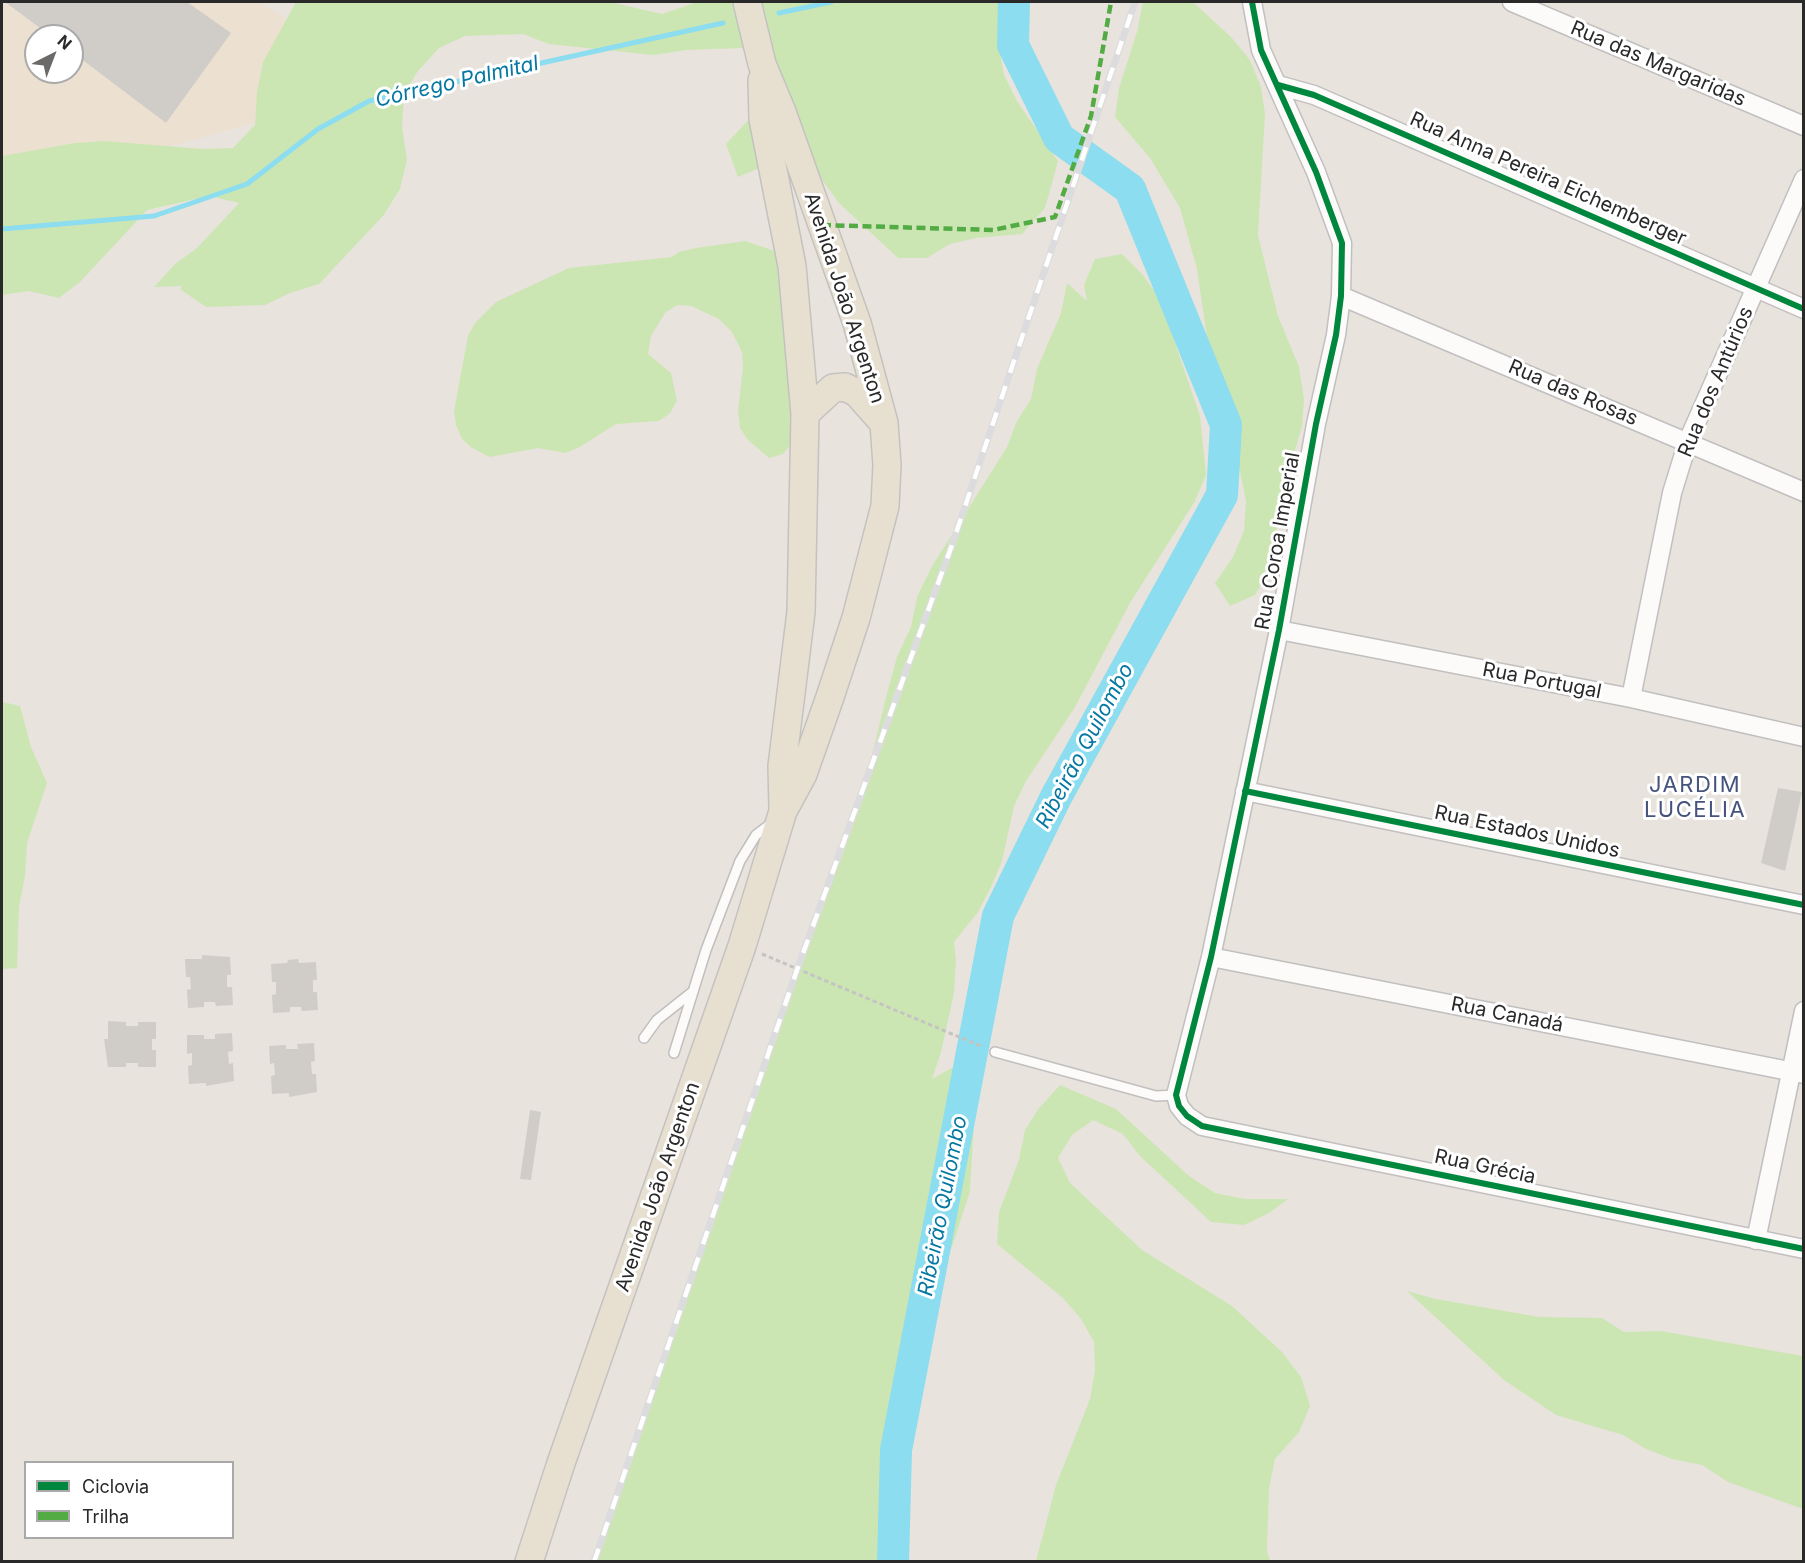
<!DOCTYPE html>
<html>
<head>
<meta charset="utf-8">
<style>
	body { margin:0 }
	#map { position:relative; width:1805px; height:1563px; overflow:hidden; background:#e8e3dd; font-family:Inter,sans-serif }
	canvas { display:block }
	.frame { position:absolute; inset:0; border:3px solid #292929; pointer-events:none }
	.legend { position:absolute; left:24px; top:1461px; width:210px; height:78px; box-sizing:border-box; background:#fff; border:2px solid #a9a9a9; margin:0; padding:8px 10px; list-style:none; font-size:18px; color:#292929 }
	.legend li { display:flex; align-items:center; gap:12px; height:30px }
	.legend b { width:30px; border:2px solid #a9a9a9 }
	.north { position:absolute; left:24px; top:24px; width:60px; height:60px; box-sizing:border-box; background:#fff; border:2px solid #a9a9a9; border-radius:50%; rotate:42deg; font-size:16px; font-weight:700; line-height:24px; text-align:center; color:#292929 }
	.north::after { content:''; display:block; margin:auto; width:21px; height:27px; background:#6c6a68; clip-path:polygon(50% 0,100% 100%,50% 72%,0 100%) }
</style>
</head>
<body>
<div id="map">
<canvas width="1805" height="1563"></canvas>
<div class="frame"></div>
<ul class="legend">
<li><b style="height:8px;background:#00873e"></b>Ciclovia</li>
<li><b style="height:8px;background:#53ab44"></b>Trilha</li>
</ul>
<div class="north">N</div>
</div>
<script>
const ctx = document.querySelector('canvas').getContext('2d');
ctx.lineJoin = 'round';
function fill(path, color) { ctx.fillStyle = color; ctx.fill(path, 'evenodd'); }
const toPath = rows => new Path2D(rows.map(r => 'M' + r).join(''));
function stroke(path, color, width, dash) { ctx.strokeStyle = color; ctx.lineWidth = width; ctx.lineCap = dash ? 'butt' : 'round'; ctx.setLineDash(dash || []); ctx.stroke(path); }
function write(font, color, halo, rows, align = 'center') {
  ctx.font = font + ' Inter,sans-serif'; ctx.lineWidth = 6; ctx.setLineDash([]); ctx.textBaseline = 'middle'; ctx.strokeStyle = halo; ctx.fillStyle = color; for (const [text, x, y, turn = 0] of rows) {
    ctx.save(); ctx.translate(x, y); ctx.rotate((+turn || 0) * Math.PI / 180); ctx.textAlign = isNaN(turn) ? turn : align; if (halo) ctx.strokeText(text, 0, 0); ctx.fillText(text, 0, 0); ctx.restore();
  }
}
const education = toPath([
	[2,2,260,2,388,85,2,194],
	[36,36,72,36,72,72,36,72]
]);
const green = toPath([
	[296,2,610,2,662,14,697,2,1004,2,999,48,1004,75,1017,101,1058,161,1045,208,1022,234,976,238,950,244,927,258,898,258,839,203,804,155,769,164,738,177,726,144,768,99,744,48,686,50,653,55,549,44,523,34,465,36,439,48,418,71,404,94,402,127,407,160,400,189,383,216,319,284,290,293,265,305,206,307,180,289,182,286,154,287,175,264,197,248,239,203,209,196,147,210,80,282,59,298,29,291,2,295,2,156,75,143,104,141,204,149,233,148,255,125,257,92,263,62],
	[1143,2,1193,2,1231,37,1250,60,1261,87,1265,114,1258,235,1278,316,1299,367,1304,399,1302,426,1286,482,1269,571,1255,595,1230,606,1215,583,1233,557,1244,531,1246,501,1228,414,1209,351,1197,269,1180,208,1150,158,1115,117,1119,88,1137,32],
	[745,241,772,250,782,260,792,380,792,443,783,454,769,458,747,439,740,428,738,411,743,367,742,352,732,332,719,319,691,306,677,305,665,313,651,336,648,354,671,373,677,401,670,413,659,421,616,424,578,448,565,453,538,448,490,457,472,448,462,439,456,425,454,411,468,336,475,323,496,302,569,268,672,257,679,252,696,248],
	[1122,254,1143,275,1160,299,1200,416,1206,475,1195,501,1130,603,1075,707,1026,781,1014,806,1002,861,991,887,978,912,954,942,956,960,954,993,941,1052,932,1079,959,1064,971,1072,976,1087,970,1191,952,1247,927,1285,912,1345,907,1438,900,1492,904,1561,592,1561,832,880,828,877,865,783,888,690,897,657,911,627,917,597,931,568,1007,447,1017,421,1031,399,1037,369,1061,313,1067,283,1087,301,1084,285,1095,259],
	[2,702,20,706,31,747,47,783,27,843,25,876,19,906,17,968,2,969],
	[1060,1085,1116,1109,1189,1176,1215,1193,1245,1199,1288,1199,1269,1213,1244,1225,1211,1222,1139,1155,1123,1134,1093,1120,1072,1135,1058,1158,1070,1183,1142,1250,1232,1306,1282,1352,1301,1377,1310,1406,1299,1432,1275,1459,1269,1488,1267,1551,1270,1561,1036,1561,1056,1485,1090,1399,1095,1370,1094,1342,1081,1319,1063,1298,997,1244,999,1212,1019,1160,1025,1130,1039,1108],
	[1407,1291,1436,1299,1539,1317,1602,1318,1624,1332,1661,1331,1803,1356,1803,1509,1728,1482,1702,1465,1672,1459,1646,1449,1623,1435,1556,1415,1504,1380]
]);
const stream = toPath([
	[779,13,831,2],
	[2,229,154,216,247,184,318,129,369,101,723,23]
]);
const river = toPath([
	[893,1562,896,1450,998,916,1056,797,1222,495,1226,425,1130,189,1059,138,1013,45,1014,2]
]);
const building = toPath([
	[5,2,187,2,231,33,166,123,72,52,72,36,51,36],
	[1778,788,1802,792,1785,871,1761,863],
	[202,955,230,957,231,975,227,975,227,987,232,987,233,1005,216,1006,215,1002,204,1002,204,1007,188,1008,187,990,191,989,190,977,186,977,185,959,202,959],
	[298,959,299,963,316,962,317,980,313,980,313,992,317,992,318,1010,302,1011,301,1007,290,1007,290,1012,273,1013,272,995,276,994,276,982,272,982,271,964,287,963,288,960],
	[108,1021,126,1022,126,1026,138,1026,138,1022,156,1022,156,1039,152,1039,152,1050,156,1050,156,1067,138,1067,138,1063,126,1063,126,1067,108,1067,104,1039,108,1039],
	[232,1033,233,1051,228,1052,229,1064,233,1063,234,1081,206,1086,206,1083,189,1084,188,1066,192,1065,192,1053,187,1054,187,1035,204,1035,204,1039,215,1039,215,1034],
	[314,1043,315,1061,311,1062,312,1074,316,1074,317,1092,289,1097,289,1093,272,1094,271,1076,275,1075,274,1063,270,1064,269,1046,286,1045,286,1049,298,1049,297,1044],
	[530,1110,541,1112,531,1180,520,1179]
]);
const path = toPath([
	[762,954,983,1047]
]);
const lane = toPath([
	[644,1038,657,1020,691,993],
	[995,1052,1156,1096,1176,1095],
	[674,1053,706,950,740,861,756,835,773,822]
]);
const street = toPath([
	[1252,2,1261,50,1316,172,1342,243,1341,296,1336,335,1316,424,1279,630,1211,957,1176,1095,1179,1106,1187,1116,1202,1126,1804,1249],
	[1512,2,1804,126],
	[1278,85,1314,95,1804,309],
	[1341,296,1804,492],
	[1279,630,1631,698,1804,737],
	[1631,698,1672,493,1688,441,1804,179],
	[1245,791,1804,905],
	[1211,957,1804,1074],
	[1756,1240,1804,1011]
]);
const primary = toPath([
	[762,80,763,119,792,266,805,414,801,612,782,766,783,808],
	[805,414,833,388,845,387,857,393,881,420],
	[529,1562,561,1463,742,946,783,811,803,774,830,697,856,618,885,506,887,465,884,423,857,323,782,112,762,64,747,2]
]);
const rail = toPath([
	[594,1562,798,967,952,545,1135,2]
]);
const quiet = toPath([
	[822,225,993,230,1055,217,1091,116,1111,2]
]);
const cycleway = toPath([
	[1252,2,1261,50,1316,172,1342,243,1341,296,1336,335,1316,424,1279,630,1211,957,1176,1095,1179,1106,1187,1116,1202,1126,1804,1249],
	[1278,85,1314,95,1804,309],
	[1245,791,1804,905]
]);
const streetNames = [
	["Rua das Margaridas",1658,64,23],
	["Rua Anna Pereira Eichemberger",1548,179,24],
	["Avenida João Argenton",844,298,72],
	["Rua dos Antúrios",1716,382,-67],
	["Rua das Rosas",1573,393,23],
	["Rua Coroa Imperial",1278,541,-80],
	["Rua Portugal",1542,681,11],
	["Rua Estados Unidos",1527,832,12],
	["Rua Canadá",1507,1015,11],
	["Rua Grécia",1485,1167,12],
	["Avenida João Argenton",658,1187,-71]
];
const waterNames = [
	["Córrego Palmital",457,82,-13],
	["Ribeirão Quilombo",1085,746,-62],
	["Ribeirão Quilombo",943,1206,-79]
];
const quarterNames = [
	["JARDIM",1695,785],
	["LUCÉLIA",1695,810]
];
fill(education, '#ece1d1');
fill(green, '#cce6b3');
stroke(stream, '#8cddef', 5);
stroke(river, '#8cddef', 32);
fill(building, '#d0cdc8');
stroke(lane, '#c1bfbf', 12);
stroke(street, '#c1bfbf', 21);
stroke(primary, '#c4c2c0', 30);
stroke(path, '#c4c4c3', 3, [4.5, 3]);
stroke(lane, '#fcfbfa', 9);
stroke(street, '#fcfbfa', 18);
stroke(primary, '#e7e0d1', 27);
stroke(rail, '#dcdcde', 7);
stroke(rail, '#fff', 4.5, [14]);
stroke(quiet, '#53ab44', 4.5, [9, 4.5]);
stroke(cycleway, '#00873e', 6);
write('20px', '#292929', '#fff', streetNames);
write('italic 21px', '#0478a2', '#fff', waterNames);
ctx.letterSpacing = '1.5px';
write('22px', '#46547d', '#fff', quarterNames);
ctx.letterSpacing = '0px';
</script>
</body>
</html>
